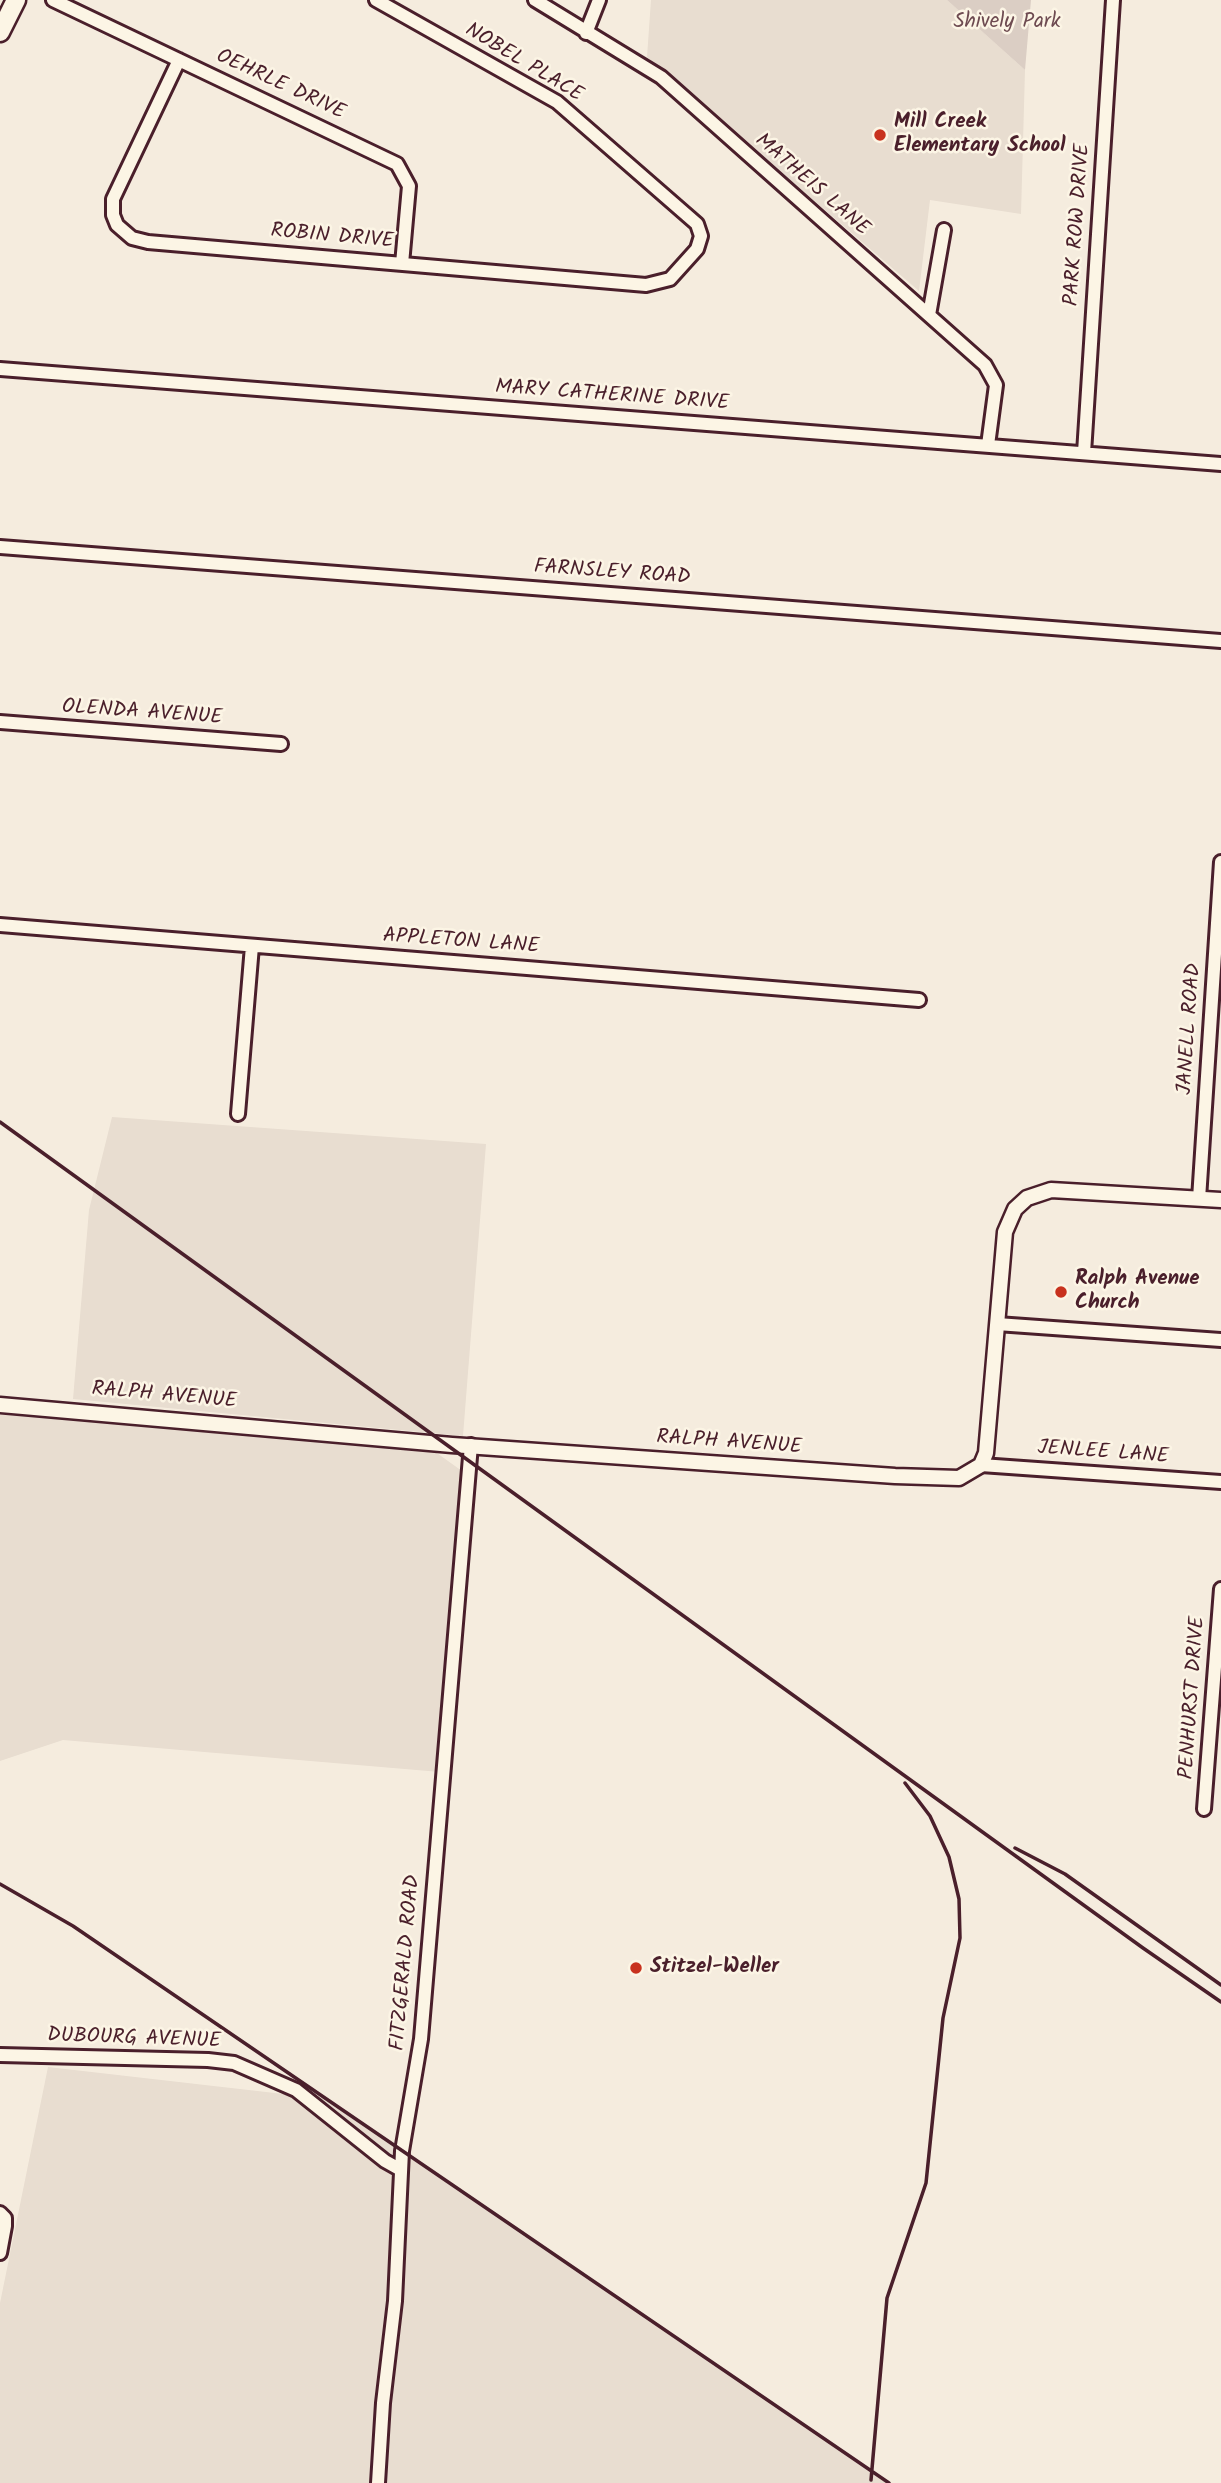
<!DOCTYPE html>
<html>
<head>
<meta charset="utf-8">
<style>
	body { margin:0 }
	canvas { display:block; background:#f5ecde }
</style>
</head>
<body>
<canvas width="1221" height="2483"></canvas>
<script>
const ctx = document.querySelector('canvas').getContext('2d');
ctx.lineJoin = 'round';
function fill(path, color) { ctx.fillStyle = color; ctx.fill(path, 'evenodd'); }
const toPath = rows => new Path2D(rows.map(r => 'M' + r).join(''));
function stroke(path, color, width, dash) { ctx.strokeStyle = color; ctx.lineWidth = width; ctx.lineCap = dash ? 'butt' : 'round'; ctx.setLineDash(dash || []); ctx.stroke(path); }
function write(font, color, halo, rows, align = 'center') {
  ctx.font = font + ' Kalam,sans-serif'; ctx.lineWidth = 5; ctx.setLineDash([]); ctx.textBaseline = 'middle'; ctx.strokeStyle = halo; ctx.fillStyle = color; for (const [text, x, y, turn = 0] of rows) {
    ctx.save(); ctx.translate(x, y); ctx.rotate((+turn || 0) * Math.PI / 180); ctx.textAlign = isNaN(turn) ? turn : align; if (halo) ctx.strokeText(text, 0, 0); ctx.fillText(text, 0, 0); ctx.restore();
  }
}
const built = toPath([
	[651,0,947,0,1025,70,1021,214,930,200,919,291,647,57],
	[112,1117,486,1144,463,1436,73,1399,89,1210],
	[0,1413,434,1451,462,1471,440,1772,63,1740,0,1761],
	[48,2067,327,2099,889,2483,0,2483,0,2303]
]);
const green = toPath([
	[947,0,1031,0,1025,70]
]);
const minor = toPath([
	[53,0,397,164,409,186,402,264],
	[535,0,661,77,985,365,996,385,988,445],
	[586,33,599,0],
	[179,60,113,199,113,215,117,225,132,238,148,242,646,285,670,279,697,249,701,236,697,224,557,102,376,0],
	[929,315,944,230],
	[0,369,1221,464],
	[1084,453,1113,0],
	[0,547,1221,641],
	[0,722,281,744],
	[0,925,919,1000],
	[238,1114,252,946],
	[1199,1199,1221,862],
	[997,1324,1221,1340],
	[981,1465,1221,1482],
	[1204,1809,1221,1589],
	[0,2055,208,2060,234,2063,296,2090,385,2161,401,2170],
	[0,2213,5,2218,5,2226,0,2253],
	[378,2483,383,2403,395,2301,402,2151,421,2039,471,1445]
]);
const tertiary = toPath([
	[0,1405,452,1445,895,1476,959,1478,981,1465,986,1453,1005,1232,1015,1209,1027,1198,1051,1190,1221,1200]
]);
const primary = toPath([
	[0,32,16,0]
]);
const rail = toPath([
	[0,1122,1143,1948,1221,2002],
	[1015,1848,1065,1874,1221,1985],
	[0,1884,73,1926,889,2483],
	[871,2480,887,2298,926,2183,943,2018,960,1938,959,1899,949,1857,930,1816,905,1783]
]);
const markers = [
	[880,135,7,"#c8321e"],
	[1061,1292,7,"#c8321e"],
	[636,1968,7,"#c8321e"]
];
const parkNames = [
	["Shively Park",1007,23]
];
const streetNames = [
	["NOBEL PLACE",523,64,31],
	["OEHRLE DRIVE",280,86,25],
	["MATHEIS LANE",811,186,41],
	["PARK ROW DRIVE",1079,225,-86],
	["ROBIN DRIVE",332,238,5],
	["MARY CATHERINE DRIVE",612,397,4],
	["FARNSLEY ROAD",612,574,4],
	["OLENDA AVENUE",142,714,4],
	["APPLETON LANE",461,943,4],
	["JANELL ROAD",1191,1029,-86],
	["RALPH AVENUE",164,1397,5],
	["RALPH AVENUE",729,1444,4],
	["JENLEE LANE",1103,1454,4],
	["PENHURST DRIVE",1194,1698,-86],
	["FITZGERALD ROAD",407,1963,-85],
	["DUBOURG AVENUE",134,2040,2]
];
const poiNames = [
	["Mill Creek",894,123],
	["Elementary School",894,147],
	["Ralph Avenue",1075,1280],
	["Church",1075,1304],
	["Stitzel-Weller",650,1968]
];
fill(built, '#e8ddd0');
fill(green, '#dbcec4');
stroke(minor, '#4a1f2b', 18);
stroke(tertiary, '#4a1f2b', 19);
stroke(primary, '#4a1f2b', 23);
stroke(minor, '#fcf5e5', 12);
stroke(tertiary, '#fcf5e5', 14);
stroke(primary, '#fcf5e5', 18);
stroke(rail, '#4a1f2b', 3.5);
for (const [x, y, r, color] of markers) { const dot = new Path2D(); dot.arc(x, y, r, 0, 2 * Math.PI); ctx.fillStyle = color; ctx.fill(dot); stroke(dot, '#fcf5e5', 2.5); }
write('21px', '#6e4b51', '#fcf5e5', parkNames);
write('21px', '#4a1f2b', '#fcf5e5', streetNames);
write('bold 21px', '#4a1f2b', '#fcf5e5', poiNames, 'left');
</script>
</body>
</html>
